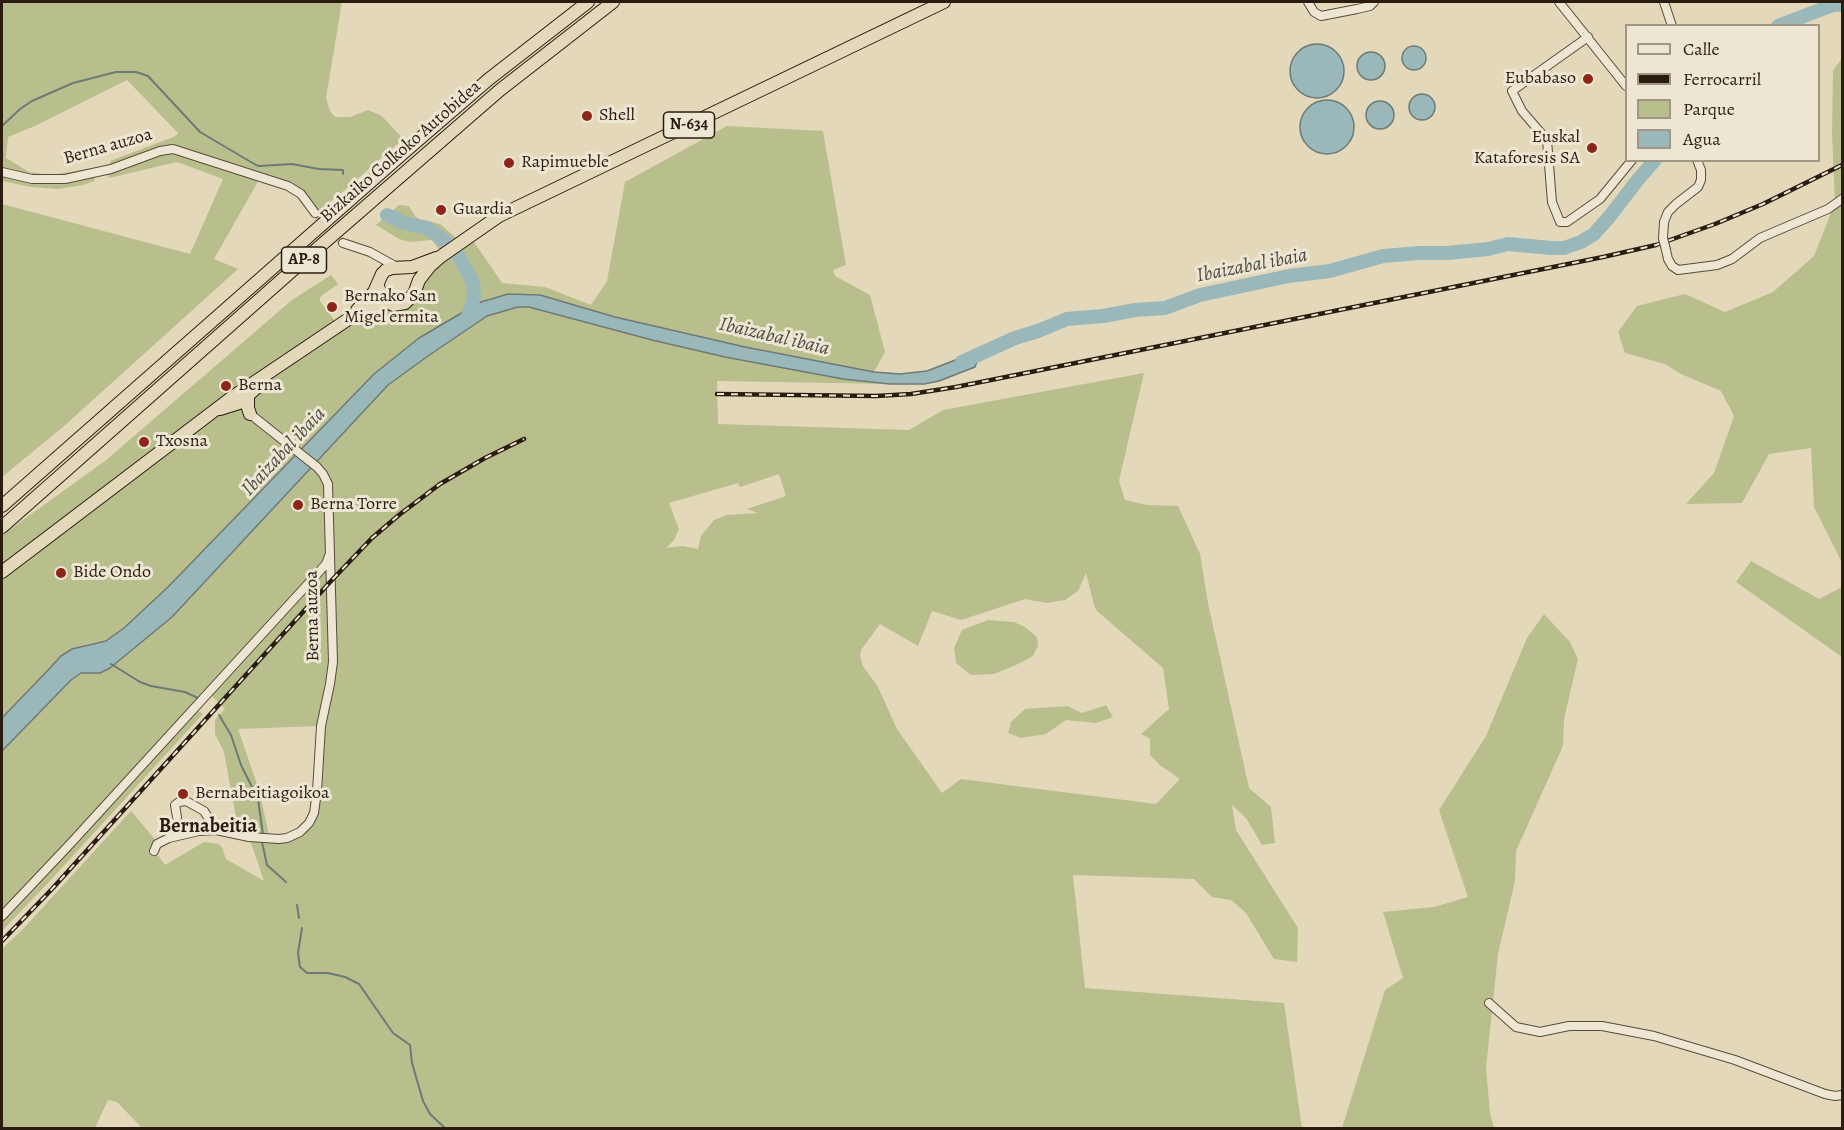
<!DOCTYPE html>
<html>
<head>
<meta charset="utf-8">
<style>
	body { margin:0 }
	#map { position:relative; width:1844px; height:1130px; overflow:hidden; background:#e4d8bb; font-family:Alegreya,serif }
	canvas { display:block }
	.frame { position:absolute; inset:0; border:3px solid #2a1d10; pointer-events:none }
	.legend { position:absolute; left:1625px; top:24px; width:195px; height:138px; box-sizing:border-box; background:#ede6d3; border:2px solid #9f9685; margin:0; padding:8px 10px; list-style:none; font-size:18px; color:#2a1d10 }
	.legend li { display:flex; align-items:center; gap:12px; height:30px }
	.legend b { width:30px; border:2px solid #9f9685 }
</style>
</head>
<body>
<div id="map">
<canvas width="1844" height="1130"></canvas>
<div class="frame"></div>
<ul class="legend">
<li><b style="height:8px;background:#ede6d3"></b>Calle</li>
<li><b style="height:8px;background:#2a1d10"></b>Ferrocarril</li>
<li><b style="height:16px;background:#b9be8d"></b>Parque</li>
<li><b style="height:16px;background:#9ab8ba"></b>Agua</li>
</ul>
</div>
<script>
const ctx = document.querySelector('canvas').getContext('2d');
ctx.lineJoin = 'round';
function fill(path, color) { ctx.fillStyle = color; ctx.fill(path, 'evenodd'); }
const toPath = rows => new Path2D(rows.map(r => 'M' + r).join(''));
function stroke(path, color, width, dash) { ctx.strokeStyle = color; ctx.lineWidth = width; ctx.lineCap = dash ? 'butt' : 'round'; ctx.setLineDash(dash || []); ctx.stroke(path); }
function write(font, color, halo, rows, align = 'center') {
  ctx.font = font + ' Alegreya,serif'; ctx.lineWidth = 6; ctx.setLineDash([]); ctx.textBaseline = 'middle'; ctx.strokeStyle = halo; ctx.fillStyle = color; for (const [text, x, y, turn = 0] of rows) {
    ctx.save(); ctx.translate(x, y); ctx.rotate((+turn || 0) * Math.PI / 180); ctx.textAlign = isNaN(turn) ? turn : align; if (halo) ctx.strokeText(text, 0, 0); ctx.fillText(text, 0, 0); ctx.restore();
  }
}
const green = toPath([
	[2,2,342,2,326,98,330,111,335,117,350,117,368,110,382,116,403,139,339,195,315,213,301,194,260,178,214,259,238,269,63,427,2,477,2,204,190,254,223,179,177,162,109,178,108,174,111,169,110,161,176,136,178,133,127,80,35,126,8,137,6,158,29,172,51,175,92,168,95,181,83,185,58,189,31,187,2,181],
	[1842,59,1842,563,1814,507,1811,448,1769,454,1742,503,1686,504,1714,473,1734,416,1721,391,1681,374,1665,364,1625,353,1618,332,1637,306,1685,294,1725,312,1773,292,1814,256,1835,203,1832,134,1833,70],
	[727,126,823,131,846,265,833,270,835,276,870,295,885,352,874,372,745,347,615,317,540,295,508,294,481,302,419,338,374,374,168,587,124,628,106,641,88,644,61,656,2,718,2,535,105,461,292,300,331,275,338,284,320,297,320,301,338,325,350,318,399,305,443,255,432,240,410,242,399,239,376,225,399,205,409,206,415,216,419,219,440,224,461,242,470,236,502,283,545,287,591,305,607,281,625,182],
	[518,307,529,307,547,311,652,340,725,357,843,379,890,384,717,381,718,424,909,430,943,410,1144,373,1119,481,1125,500,1147,505,1178,506,1200,554,1208,603,1249,788,1271,807,1275,843,1262,845,1246,818,1232,805,1236,830,1298,928,1297,962,1274,959,1246,913,1231,900,1212,897,1194,879,1073,875,1085,988,1284,1003,1302,1128,142,1128,117,1102,108,1100,95,1128,2,1128,2,949,24,928,131,811,158,843,155,851,165,865,204,842,212,843,218,844,222,847,226,859,264,881,249,837,255,832,236,818,224,752,215,734,215,720,225,709,209,693,195,709,203,714,48,883,2,931,2,751,71,680,81,673,100,673,110,668,172,617,388,385,427,356,487,316],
	[779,474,786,496,747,509,758,513,727,515,714,520,701,536,698,549,683,546,666,548,674,540,679,529,669,503,738,483,740,487],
	[1086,573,1094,605,1097,611,1163,668,1169,709,1141,734,1150,739,1150,755,1161,766,1180,779,1156,804,961,779,942,793,897,729,878,687,863,666,860,656,861,650,880,624,918,646,932,611,961,620,1025,599,1047,603,1065,600,1078,591],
	[320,726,314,813,287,838,270,839,259,790,238,729],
	[1751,561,1819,599,1842,587,1842,657,1736,582],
	[1544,614,1570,642,1578,659,1564,719,1563,746,1516,851,1515,881,1498,954,1486,1068,1490,1113,1494,1128,1342,1128,1385,990,1403,978,1383,912,1434,907,1468,897,1439,810,1486,736,1527,638],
	[988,620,1014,622,1025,627,1037,637,1038,646,1033,656,1016,665,994,674,971,675,956,663,954,648,962,630],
	[1106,705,1113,717,1096,723,1066,720,1046,734,1021,738,1008,733,1011,722,1025,709,1068,706,1082,713]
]);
const water = toPath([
	'1290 71a27 27 0 1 1 54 0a27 27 0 1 1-54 0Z',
	'1402 58a12 12 0 1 1 24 0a12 12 0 1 1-24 0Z',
	'1357 66a14 14 0 1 1 28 0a14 14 0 1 1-28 0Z',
	'1409 107a13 13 0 1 1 26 0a13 13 0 1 1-26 0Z',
	'1300 127a27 27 0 1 1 54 0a27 27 0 1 1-54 0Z',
	'1366 115a14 14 0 1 1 28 0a14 14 0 1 1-28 0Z',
	[508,294,540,295,615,317,745,347,874,372,900,374,927,371,981,350,975,367,939,381,924,384,890,384,843,379,725,357,652,340,529,307,518,307,487,316,428,356,388,385,172,617,110,668,100,673,81,673,71,680,2,751,2,718,50,668,61,656,72,649,106,641,124,628,168,587,374,374,419,338,465,311,481,302,508,294]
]);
const stream = toPath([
	[2,126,20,109,32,101,73,83,116,72,136,72,148,76,200,132,256,165,259,166,292,164,319,169,343,170,343,174],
	[111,664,140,682,151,686,185,692,200,699],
	[219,715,231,735,241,765,258,799,263,835],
	[262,842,267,865,286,882],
	[297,905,299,918],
	[302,928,298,953,300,967,307,973,328,973,345,977,359,984,393,1033,410,1045,412,1063,423,1101,430,1114,445,1128]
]);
const river = toPath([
	[1778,26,1833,5,1842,5],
	[387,215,404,223,427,228,446,242],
	[458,255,473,283,474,298,468,316],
	[962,362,1015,338,1038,331,1067,319,1103,316,1135,310,1165,308,1200,295,1289,276,1330,271,1383,256,1420,253,1447,253,1488,249,1508,244,1551,248,1564,248,1581,242,1594,234,1610,216,1636,182,1655,160]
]);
const minorTunnel = toPath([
	[315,213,343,243]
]);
const minor = toPath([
	[1308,2,1314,12,1321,16,1357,9,1370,6,1374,2],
	[1559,2,1626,86],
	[1664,2,1672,26],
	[1588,37,1512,91,1522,111,1547,140,1552,202,1560,222,1567,222,1600,199,1632,160],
	[2,172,32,179,65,179,111,169,160,151,173,149,288,186,301,194,315,213],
	[1663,238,1664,222,1668,212,1676,204,1698,187,1701,180,1701,170,1697,160],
	[343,243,370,252,397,267],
	[1666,250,1668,259,1672,266,1678,270,1717,265,1732,259,1760,238,1828,209,1842,199],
	[177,817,175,805,179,802,186,801,204,811,216,830],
	[154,851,157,844,169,838,199,831,216,830,249,837,279,839,287,838,300,832,309,823,314,813,317,791,321,726,330,684,333,662,328,484,323,474,317,467,250,414],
	[2,916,71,843,317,574,326,564,329,556],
	[1489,1003,1516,1027,1540,1032,1569,1026,1602,1026,1654,1036,1735,1060,1825,1094,1835,1096,1842,1095]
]);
const highway = toPath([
	[378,286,382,298,387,302,393,305,405,303,414,294,419,280,430,266,440,257,499,216,944,2],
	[357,310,374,292,382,274,386,270,392,268,412,267,436,258],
	[248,396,248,408,250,414],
	[220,409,239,403,261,384],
	[2,506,409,148,489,79,588,2],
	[2,527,311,254,500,90,613,2],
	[2,572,231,398,350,318,387,302]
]);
const rail = toPath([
	[717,394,876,396,911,394,956,387,1603,257,1656,245,1715,224,1763,204,1842,165],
	[2,941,52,889,331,581,372,538,399,515,440,484,485,458,524,439]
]);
const minorBridge = toPath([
	[1663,238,1666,250]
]);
const markers = [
	[1588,79,6,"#8f2418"],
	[587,116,6,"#8f2418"],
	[1592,148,6,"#8f2418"],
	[509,163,6,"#8f2418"],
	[441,210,6,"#8f2418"],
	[332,307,6,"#8f2418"],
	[226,386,6,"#8f2418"],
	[144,442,6,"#8f2418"],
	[298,505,6,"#8f2418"],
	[61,573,6,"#8f2418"],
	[183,794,6,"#8f2418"]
];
const shields = [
	[689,125,51],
	[304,260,45]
];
const shieldNames = [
	["N-634",689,125],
	["AP-8",304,260]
];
const poiNames = [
	["Eubabaso",1576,79,"right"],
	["Shell",599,116],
	["Euskal",1580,138,"right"],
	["Kataforesis SA",1580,159,"right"],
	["Rapimueble",521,163],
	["Guardia",453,210],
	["Bernako San",344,297],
	["Migel ermita",344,318],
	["Berna",238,386],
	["Txosna",156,442],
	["Berna Torre",310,505],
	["Bide Ondo",73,573],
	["Bernabeitiagoikoa",195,794]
];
const streetNames = [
	["Berna auzoa",108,147,-16],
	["Bizkaiko Golkoko Autobidea",401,152,-41],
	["Berna auzoa",313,616,-91]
];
const waterNames = [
	["Ibaizabal ibaia",1252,266,-11],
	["Ibaizabal ibaia",774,337,13],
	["Ibaizabal ibaia",284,452,-47]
];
const neighbourhoodNames = [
	["Bernabeitia",208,827]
];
fill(green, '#b9be8d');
fill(water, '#9ab8ba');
stroke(water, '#6d7a76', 1.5);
stroke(stream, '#6d7a76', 2);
stroke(river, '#9ab8ba', 14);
stroke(minorTunnel, '#bfb399', 8, [8, 4]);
stroke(minor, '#584c3b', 10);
stroke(highway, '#2a1d10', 14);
stroke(minor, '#ede6d3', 8);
stroke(highway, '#e4d8bb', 12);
stroke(rail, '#2a1d10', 4.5);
stroke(rail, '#ede6d3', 2, [7]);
stroke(minorBridge, '#584c3b', 10, []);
stroke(minorBridge, '#ede6d3', 8);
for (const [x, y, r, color] of markers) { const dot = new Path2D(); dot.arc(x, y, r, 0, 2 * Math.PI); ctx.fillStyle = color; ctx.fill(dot); stroke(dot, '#ede6d3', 2); }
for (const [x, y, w] of shields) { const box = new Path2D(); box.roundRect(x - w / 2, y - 13, w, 26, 4.5); ctx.fillStyle = '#ede6d3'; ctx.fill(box); stroke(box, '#2a1d10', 1.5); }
write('bold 16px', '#2a1d10', null, shieldNames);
write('18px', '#2a1d10', '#ede6d3', poiNames, 'left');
write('18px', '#2a1d10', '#ede6d3', streetNames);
write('italic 20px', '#4c4c43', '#ede6d3', waterNames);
write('bold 20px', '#2a1d10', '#ede6d3', neighbourhoodNames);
</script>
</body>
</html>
